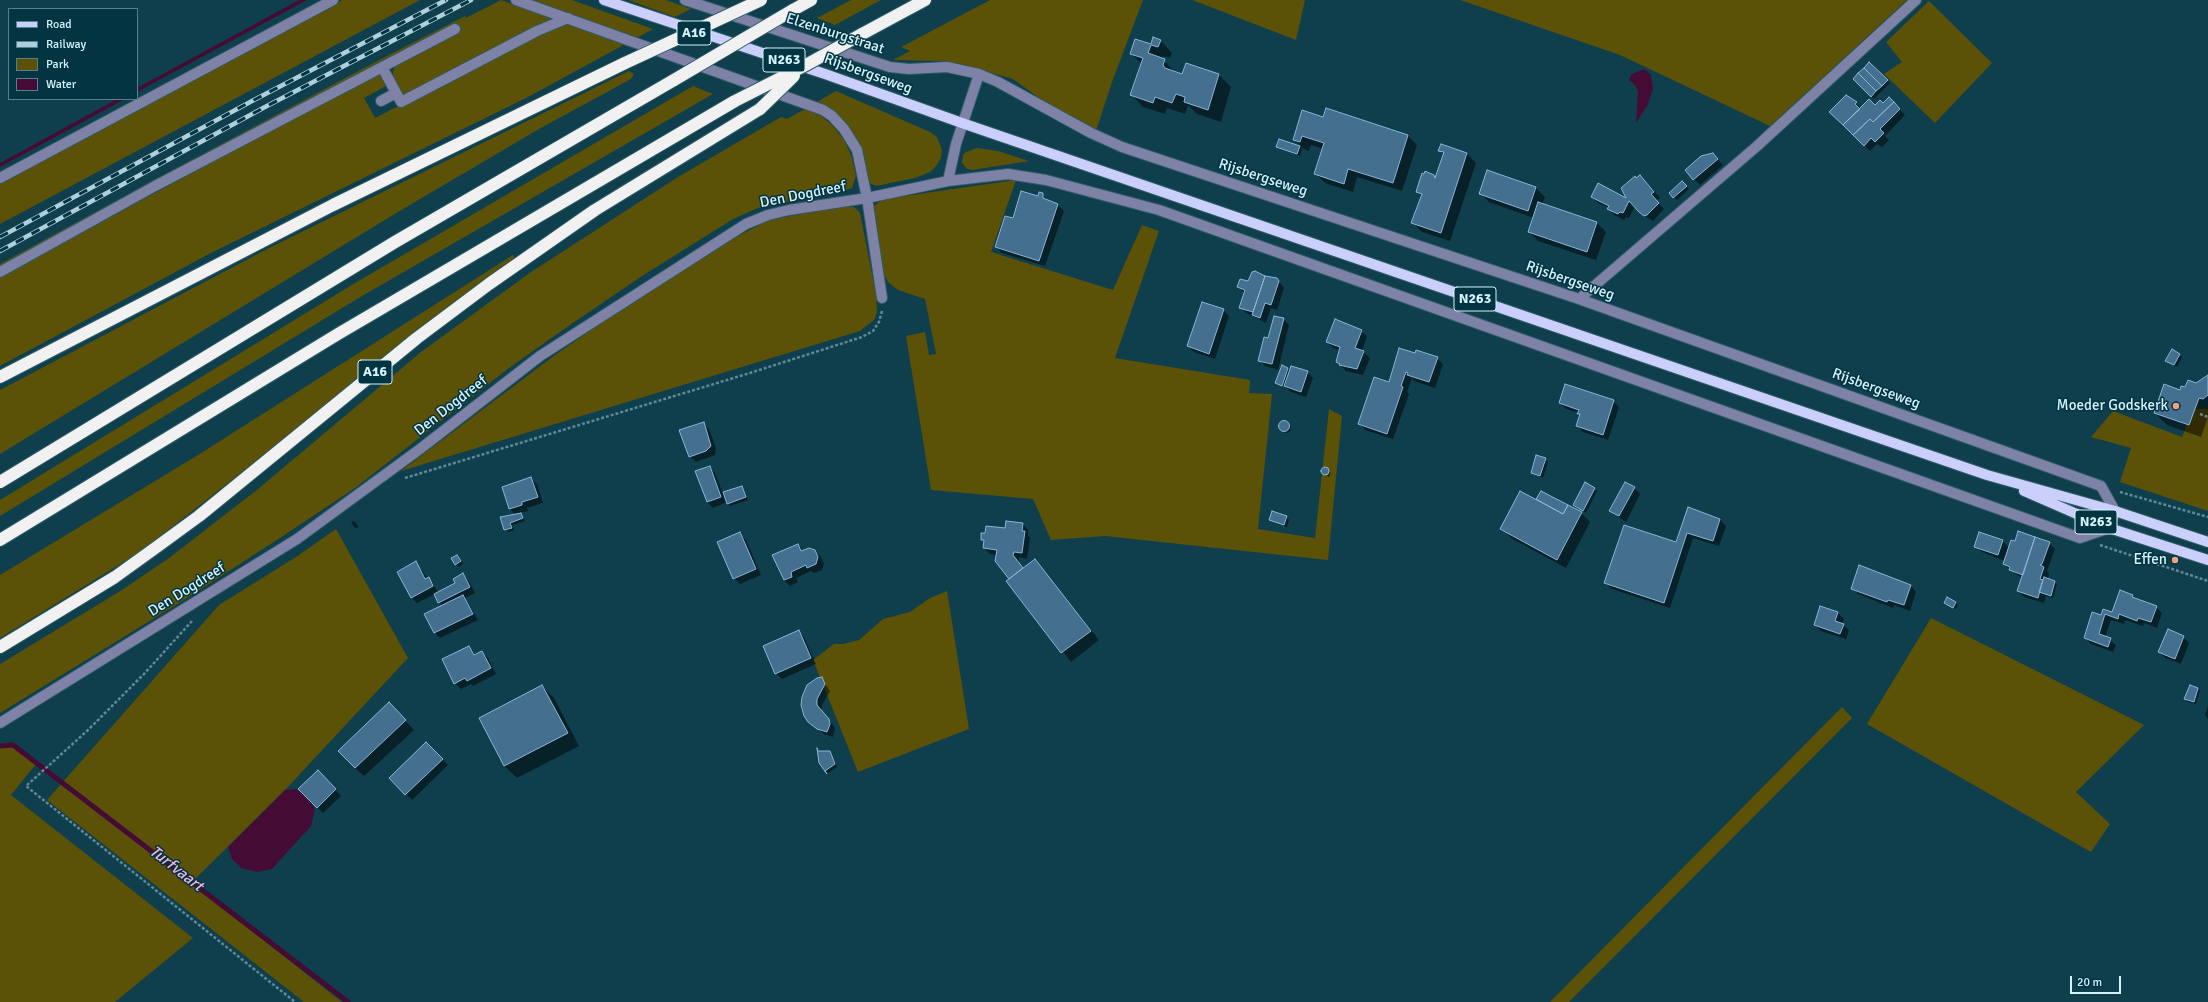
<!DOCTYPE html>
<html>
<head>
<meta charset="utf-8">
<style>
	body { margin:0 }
	#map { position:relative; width:2208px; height:1002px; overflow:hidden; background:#0f3f4c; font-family:Signika,sans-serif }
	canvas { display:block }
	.legend { position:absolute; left:8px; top:8px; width:130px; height:92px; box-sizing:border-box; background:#023441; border:1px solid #56808c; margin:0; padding:5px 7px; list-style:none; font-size:12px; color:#d4f2fc }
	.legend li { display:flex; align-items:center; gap:8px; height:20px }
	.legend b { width:20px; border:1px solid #56808c }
	.scale { position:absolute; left:2070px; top:976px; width:51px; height:18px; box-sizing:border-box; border:2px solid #d4f2fc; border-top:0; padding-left:5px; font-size:12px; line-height:14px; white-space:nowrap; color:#d4f2fc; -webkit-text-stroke:3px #023441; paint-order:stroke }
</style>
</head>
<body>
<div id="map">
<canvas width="2208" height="1002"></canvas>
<ul class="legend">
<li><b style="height:5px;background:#cbcffc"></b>Road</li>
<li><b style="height:5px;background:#aed0da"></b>Railway</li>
<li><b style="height:11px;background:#5b5107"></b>Park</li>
<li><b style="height:11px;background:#440b35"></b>Water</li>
</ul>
<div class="scale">20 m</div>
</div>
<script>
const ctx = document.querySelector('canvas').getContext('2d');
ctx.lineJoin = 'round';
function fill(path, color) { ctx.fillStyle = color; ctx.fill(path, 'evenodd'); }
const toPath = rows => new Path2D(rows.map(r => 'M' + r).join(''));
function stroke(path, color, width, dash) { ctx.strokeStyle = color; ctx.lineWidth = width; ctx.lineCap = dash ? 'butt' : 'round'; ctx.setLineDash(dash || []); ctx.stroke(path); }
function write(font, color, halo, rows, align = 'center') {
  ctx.font = font + ' Signika,sans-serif'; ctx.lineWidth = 3; ctx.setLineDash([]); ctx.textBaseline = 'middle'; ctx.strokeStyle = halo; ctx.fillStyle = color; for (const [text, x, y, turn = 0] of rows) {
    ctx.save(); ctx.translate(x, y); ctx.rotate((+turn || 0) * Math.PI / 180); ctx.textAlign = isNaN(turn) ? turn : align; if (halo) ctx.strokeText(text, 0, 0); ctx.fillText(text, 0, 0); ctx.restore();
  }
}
const green = toPath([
	[342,0,420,0,0,224,0,182,121,116],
	[501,0,557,20,407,94,401,93,392,77,395,64,0,267,0,264,152,181,379,60,465,16,466,18],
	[530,0,572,0,653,29,635,39],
	[628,0,666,0,691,9,675,17],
	[851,0,881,0,835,25,817,18],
	[990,0,1143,0,1112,82,1095,134,1075,124,1013,79,960,64,940,61,893,60,910,51,901,47],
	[1192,0,1305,0,1296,40],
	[1460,0,1907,0,1770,126,1620,55],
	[1929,1,1992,63,1935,123,1884,74,1902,62,1886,42],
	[568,24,629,42,530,96,209,254,0,366,0,277,378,72,382,75,386,86,364,98,375,118,538,34],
	[629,71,634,74,631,79,539,129,398,212,0,454,0,390,271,247],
	[693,86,713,94,362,296,0,516,0,500,355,283],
	[836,91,930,132,937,137,942,150,941,158,936,166,930,172,915,178,876,186,869,183,862,155,827,108,817,102],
	[805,109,820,115,833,126,844,140,851,155,856,176,852,188,842,191,758,208,733,219,642,276,570,325,509,368,355,488,286,534,192,595,0,713,0,664,122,590,169,558,258,489,421,352,531,272,678,177,781,117,787,119],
	[977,148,998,151,1029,161,972,170,967,169,962,163,963,155,966,152],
	[1016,180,991,252,1113,290,1142,225,1159,231,1115,358,1250,380,1249,393,1272,394,1258,529,1315,538,1329,409,1342,416,1328,560,1105,536,1051,540,1033,499,931,490,906,336,925,332,929,355,936,354,925,299,898,290,889,283,883,274,874,206,883,199],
	[845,206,854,207,860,213,876,294,877,312,874,320,860,331,401,471,555,355,623,308,738,236,769,220],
	[513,255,514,258,422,326,237,476,140,552,0,638,0,575,198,455],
	[2193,409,2208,409,2208,511,2120,482,2131,448,2091,437,2113,411,2182,437],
	[336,529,408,658,285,790,191,883,342,1002,304,1002,47,800,219,605,296,557],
	[947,591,969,729,858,772,813,660,834,644,843,644,859,640,883,619,910,612,930,598],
	[1931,618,2144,725,2076,792,2110,824,2091,852,1867,724],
	[1842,707,1852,718,1569,1002,1550,1002],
	[7,743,36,764,11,795,193,938,115,1002,0,1002,0,747]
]);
const water = toPath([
	[299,0,307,0,137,92,137,88],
	[1644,69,1651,75,1653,89,1647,106,1636,123,1638,91,1635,85,1629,80,1632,74],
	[117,99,125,99,0,167,0,163],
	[295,789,306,794,315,809,311,826,272,869,257,872,241,868,232,859,228,847,285,790]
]);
const shadow = toPath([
	[1136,40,1152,45,1160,40,1172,53,1170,58,1163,56,1162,59,1176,73,1183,75,1187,64,1219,75,1231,87,1221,122,1197,114,1188,105,1185,114,1167,108,1165,114,1143,107,1131,94,1142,64,1131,54],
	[1869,63,1890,83,1874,99,1854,79],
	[1846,96,1862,108,1883,104,1889,98,1905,115,1885,136,1889,140,1882,147,1877,144,1870,151,1830,112],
	[1323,119,1408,136,1417,145,1402,191,1357,177,1353,192,1325,183,1316,174,1323,149,1311,145,1309,151,1302,148,1300,156,1278,147,1280,140,1302,147,1294,140],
	[1440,150,1467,154,1476,163,1450,241,1422,232,1413,223,1422,197,1417,191,1434,175,1436,178,1444,155],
	[1713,154,1723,165,1700,185,1694,179],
	[1487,171,1536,188,1545,197,1542,205,1597,223,1606,232,1596,260,1538,241,1529,232,1534,218,1489,202,1480,193],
	[1636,179,1646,182,1660,198,1656,201,1664,209,1653,221,1646,217,1635,206,1629,218,1626,217,1624,220,1614,215,1609,208,1598,203,1592,197,1629,200],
	[1682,182,1689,189,1677,200,1670,193],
	[1042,194,1048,201,1058,205,1064,211,1045,266,1002,253,996,247,1013,219],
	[1262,276,1277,279,1284,288,1277,310,1271,308,1266,323,1246,313,1241,307,1244,293,1239,287],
	[1223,310,1229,316,1215,359,1194,352,1188,346],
	[1283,319,1289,325,1278,370,1265,366,1259,360],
	[1361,331,1367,336,1362,351,1370,358,1363,375,1346,371,1337,362,1340,350,1333,348,1327,342],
	[1400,349,1437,358,1443,364,1435,388,1414,381,1412,378,1407,392,1409,394,1393,439,1365,430,1360,424,1390,384],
	[2179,355,2182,357,2177,367,2167,361],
	[1288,368,1290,371,1307,372,1313,378,1306,397,1291,392,1285,386,1279,386,1276,383],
	[2208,376,2208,417,2201,437,2167,425,2155,413,2180,391,2197,384],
	[1613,401,1619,407,1608,440,1583,432,1577,426,1580,415,1579,413,1566,409,1560,403],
	'1281 428a5 5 0 1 1 10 0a5 5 0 1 1-10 0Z',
	[703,423,709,429,716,448,715,455,696,462,690,456],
	[1545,459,1548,462,1543,478,1535,475,1532,472],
	[709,467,715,473,723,494,742,487,748,500,730,506,727,502,713,508,707,502],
	[1324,468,1331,473,1329,477,1322,472],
	[531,479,537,484,543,503,527,508,528,511,520,513,525,521,512,525,514,530,508,532,501,518,516,515,510,509],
	[1634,488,1640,494,1626,522,1610,511],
	[1594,489,1597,491,1586,513,1574,505],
	[1541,492,1581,513,1590,522,1566,568,1511,538,1502,528,1536,501],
	[1689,508,1720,520,1726,526,1719,546,1693,538,1670,608,1612,589,1606,583,1677,543],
	[1287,517,1289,520,1287,527,1270,519],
	[354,521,359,527,355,528,351,522],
	[1023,524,1028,530,1028,535,1030,538,1027,559,1019,557,1019,562,1024,569,1035,560,1099,640,1071,662,1007,581,1010,579,997,555,990,554,984,548,984,542,982,539],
	[740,534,746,540,761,575,740,584,734,578],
	[1980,534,2003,541,2009,548,2049,543,2055,549,2047,571,2049,573,2048,579,2057,584,2053,598,2046,596,2044,603,2024,597,2018,591,2022,578,2010,570,2004,564,2005,561,1982,552,1976,547],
	[798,545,804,551,815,551,821,557,824,564,822,570,814,573,811,571,796,578,798,582,790,586,784,580],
	[459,559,463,564,459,567,456,564],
	[416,563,439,593,457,584,463,575,469,581,475,593,465,598,478,620,440,638,434,632,442,606,435,594,417,603,411,597],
	[1911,586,1916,592,1910,611,1894,605,1893,608,1858,594,1852,588],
	[2132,596,2137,600,2156,607,2162,613,2157,628,2144,623,2143,626,2125,620,2124,624,2111,620,2105,637,2116,645,2113,652,2091,644,2085,638,2101,617,2103,610,2112,614],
	[1945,603,1956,603,1958,605,1956,609],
	[1821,607,1838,613,1844,619,1842,624,1849,630,1846,639,1821,631,1815,625],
	[798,631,804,637,816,664,782,679,776,673],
	[2183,637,2189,643,2181,664,2165,658,2159,652],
	[469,647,476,655,482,652,488,658,496,674,473,686,471,684,461,689,455,683],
	[821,678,830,691,822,705,822,711,835,728,833,737,824,734,813,725,811,683],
	[542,686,554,698,579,746,517,778,504,766],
	[2198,689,2200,691,2196,704,2188,702,2185,699],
	[2208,706,2208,719,2205,715],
	[398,713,414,730,364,776,355,768],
	[426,743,448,765,412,800,390,778],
	[818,752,830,752,837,767,827,774],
	[318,771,341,796,323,813,299,789]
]);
const stream = toPath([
	[0,746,13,745,348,1002]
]);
const building = toPath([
	[1153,37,1161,40,1158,47,1151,45,1148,53,1165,59,1163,65,1165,68,1182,74,1186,63,1219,74,1208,110,1184,102,1185,97,1176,94,1172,103,1155,97,1153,103,1130,95,1143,58,1130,54,1135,39,1151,44,1153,37],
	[1869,62,1888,80,1882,86,1864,68,1869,62],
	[1864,68,1882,86,1876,91,1858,73,1864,68],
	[1858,73,1876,91,1871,97,1853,79,1858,73],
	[1846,95,1857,102,1855,104,1860,109,1843,125,1829,112,1846,95],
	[1889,97,1894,102,1873,122,1870,119,1853,135,1843,125,1869,99,1875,105,1880,100,1883,103,1889,97],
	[1894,102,1900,109,1880,129,1884,133,1875,142,1871,138,1864,146,1853,135,1870,119,1873,122,1894,102],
	[1326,108,1408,135,1393,183,1348,169,1344,184,1314,174,1324,143,1302,136,1300,142,1293,140,1302,110,1323,117,1326,108],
	[1279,139,1300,146,1297,154,1276,147,1279,139],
	[1441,144,1467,153,1441,233,1411,223,1422,194,1416,192,1422,173,1424,174,1425,171,1434,175,1435,178,1444,152,1438,151,1441,144],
	[1713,153,1718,159,1693,180,1685,170,1701,156,1713,153],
	[1487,170,1536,187,1528,211,1479,194,1487,170],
	[1640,175,1654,192,1651,194,1659,203,1647,215,1644,216,1639,212,1629,201,1623,213,1620,212,1618,214,1607,209,1609,206,1591,197,1598,183,1626,198,1621,188,1635,176,1636,178,1640,175],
	[1682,181,1687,186,1673,198,1669,193,1682,181],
	[1021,191,1038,196,1039,192,1043,193,1043,198,1058,204,1039,261,995,247,1005,216,1013,218,1021,191],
	[1538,202,1597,222,1587,252,1528,232,1538,202],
	[1255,271,1265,276,1253,312,1239,308,1245,290,1237,287,1240,279,1248,281,1252,272,1255,271],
	[1265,276,1277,278,1279,281,1271,305,1265,303,1260,318,1252,315,1265,276],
	[1202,302,1224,309,1209,354,1187,346,1202,302],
	[1274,316,1284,318,1272,364,1258,361,1264,337,1268,338,1274,316],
	[1335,319,1362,330,1355,348,1364,351,1357,369,1339,365,1340,364,1336,362,1340,347,1326,342,1335,319],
	[1399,348,1415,353,1416,350,1438,357,1429,382,1407,375,1408,373,1406,372,1401,386,1403,387,1387,434,1358,424,1374,377,1389,382,1399,348],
	[2172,349,2180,354,2174,365,2165,361,2172,349],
	[1282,365,1288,368,1282,386,1275,383,1282,365],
	[1291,366,1308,371,1301,392,1284,386,1291,366],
	[2208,375,2208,395,2203,399,2199,398,2189,425,2154,413,2164,384,2180,390,2181,386,2185,387,2188,380,2196,383,2208,375],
	[1565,384,1614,400,1603,435,1576,426,1580,414,1577,414,1579,410,1559,403,1565,384],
	'1278.5 426a5.5 5.5 0 1 1 11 0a5.5 5.5 0 1 1-11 0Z',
	[704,422,711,446,706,451,689,457,679,430,704,422],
	[1536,455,1546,458,1540,476,1531,473,1536,455],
	[710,466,721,497,707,502,695,471,710,466],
	'1321 471a4 4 0 1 1 8 0a4 4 0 1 1-8 0Z',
	[531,477,538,497,522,502,522,505,509,509,502,487,531,477],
	[1585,482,1595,488,1583,511,1573,505,1585,482],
	[1625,482,1635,487,1619,516,1609,511,1625,482],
	[742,486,746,497,727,504,723,492,742,486],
	[1520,491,1563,514,1568,505,1582,512,1557,560,1500,529,1520,491],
	[1541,491,1568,505,1563,514,1536,499,1541,491],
	[1688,507,1720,519,1713,541,1687,533,1664,603,1604,583,1624,525,1676,542,1688,507],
	[1272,511,1287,516,1284,525,1269,520,1272,511],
	[521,513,523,518,510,523,512,528,504,530,500,517,521,513],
	[1006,521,1023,523,1022,531,1025,531,1022,553,1014,552,1013,555,1023,568,1009,579,995,561,997,550,983,548,984,540,981,540,981,533,985,533,986,526,1005,528,1006,521],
	[2018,531,2035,537,2023,575,2009,570,2010,567,2003,564,2011,540,2015,541,2018,531],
	[740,532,756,569,733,579,717,542,740,532],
	[1979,532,2003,540,1998,555,1974,547,1979,532],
	[2035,537,2050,542,2042,564,2040,565,2044,567,2040,579,2043,580,2038,598,2017,591,2035,537],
	[798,544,801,551,809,548,815,550,818,557,816,564,807,568,806,565,791,572,792,577,784,580,772,555,798,544],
	[457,555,461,561,455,565,451,558,457,555],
	[1035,559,1091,631,1061,653,1006,581,1035,559],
	[416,561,425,579,429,577,433,586,411,598,397,572,416,561],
	[1859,565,1911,585,1904,605,1888,600,1887,602,1851,589,1859,565],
	[463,573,470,587,438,603,434,594,455,583,453,579,463,573],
	[2044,577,2055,581,2051,596,2039,592,2044,577],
	[2120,590,2133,595,2132,597,2157,606,2151,622,2138,618,2137,621,2119,614,2118,619,2105,614,2099,634,2111,638,2108,647,2084,638,2092,612,2101,615,2103,609,2112,612,2120,590],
	[463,595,473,614,434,633,424,614,463,595],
	[1947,597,1956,602,1953,608,1944,603,1947,597],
	[1820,606,1838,612,1835,621,1844,624,1840,634,1814,625,1820,606],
	[2168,629,2184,636,2175,659,2158,652,2168,629],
	[799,630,811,658,775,674,763,646,799,630],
	[469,646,474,655,482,651,491,668,467,681,465,678,454,684,442,659,469,646],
	[822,677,825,684,817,699,817,705,829,719,830,724,827,732,817,729,808,722,804,716,801,705,802,697,807,685,817,678,822,677],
	[542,685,568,733,504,766,479,718,542,685],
	[2190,685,2198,688,2194,702,2184,699,2190,685],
	[389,702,406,720,355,768,338,751,389,702],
	[426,742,443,759,405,795,389,778,426,742],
	[817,748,818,751,830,751,835,764,825,771,827,774,819,763,817,748],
	[318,770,336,789,317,808,298,789,318,770]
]);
const path = toPath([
	[2200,414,2208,417],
	[405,478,750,373,862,337,873,331,879,322,882,311],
	[2120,492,2208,517],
	[2100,545,2208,581],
	[192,621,144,674,87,731,26,786,295,1002]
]);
const minor = toPath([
	[516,0,823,110,832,116,844,129,857,150,867,198,882,298],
	[382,67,401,102,537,31,568,18],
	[381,101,396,93],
	[0,178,333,0],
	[948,181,956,144,979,74],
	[0,272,155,186,455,29],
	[1579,299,1756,147,1916,0],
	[0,723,297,539,420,449,540,356,746,224,768,215,789,210,867,198,948,181,1008,174,1046,180,1159,210,2080,538,2109,528,2115,511,2101,486,1579,299,1122,147,1091,133,998,82,979,74,947,67,909,69,890,67,685,0]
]);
const major = toPath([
	[604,0,828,75,962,123,1987,475,2115,511,2208,542],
	[2024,491,2109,528,2208,560]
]);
const highway = toPath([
	[793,10,811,0],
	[862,34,925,0],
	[0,377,333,205,625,63],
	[0,482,395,242,674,80],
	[0,540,338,334,735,101],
	[0,647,115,577,158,546,199,516,417,338,489,284,595,210,760,109]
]);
const rail = toPath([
	[0,237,252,101,446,0],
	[0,251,265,107,471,0]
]);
const highwayBridge = toPath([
	[625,63,761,0],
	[674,80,793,10],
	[735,101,804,66,862,34],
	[760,109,794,76]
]);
const markers = [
	[2176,406,4,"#f2a081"],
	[2175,560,4,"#f2a081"]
];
const shields = [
	[694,33,34],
	[784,60,42],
	[1475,299,42],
	[375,372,34],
	[2096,522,42]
];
const shieldNames = [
	["A16",694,33],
	["N263",784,60],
	["N263",1475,299],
	["A16",375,372],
	["N263",2096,522]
];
const streetNames = [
	["Elzenburgstraat",835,34,18],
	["Rijsbergseweg",868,74,20],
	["Rijsbergseweg",1263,178,18],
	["Den Dogdreef",803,195,-11],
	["Rijsbergseweg",1570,281,19],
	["Rijsbergseweg",1876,389,20],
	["Den Dogdreef",451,406,-38],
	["Den Dogdreef",187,590,-32]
];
const poiNames = [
	["Moeder Godskerk",2168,406],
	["Effen",2167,560]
];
const waterNames = [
	["Turfvaart",176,869,38]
];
fill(green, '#5b5107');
fill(water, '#440b35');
fill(shadow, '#0007');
stroke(stream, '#440b35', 5);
fill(building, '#456f8e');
stroke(building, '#89b5d7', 1);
stroke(minor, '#2f5c68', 12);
stroke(major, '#2f5c68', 12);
stroke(highway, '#2f5c68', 14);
stroke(path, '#618995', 2.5, [3, 2]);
stroke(minor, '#7f82a7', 10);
stroke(major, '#cbcffc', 10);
stroke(highway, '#f1f1f1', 12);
stroke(rail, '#aed0da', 4.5);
stroke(rail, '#023441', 3, [9]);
stroke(highwayBridge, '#2f5c68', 14, []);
stroke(highwayBridge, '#f1f1f1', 12);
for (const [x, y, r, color] of markers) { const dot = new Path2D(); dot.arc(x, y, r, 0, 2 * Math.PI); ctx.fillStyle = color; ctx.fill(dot); stroke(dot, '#023441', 1.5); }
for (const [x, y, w] of shields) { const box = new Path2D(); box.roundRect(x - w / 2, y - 12, w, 24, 3); ctx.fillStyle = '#023441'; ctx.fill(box); stroke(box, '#d4f2fc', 1); }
write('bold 14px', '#d4f2fc', null, shieldNames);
write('15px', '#d4f2fc', '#023441', streetNames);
write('15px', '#d4f2fc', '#023441', poiNames, 'right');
write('italic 16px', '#f6b4dd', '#023441', waterNames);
</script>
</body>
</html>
